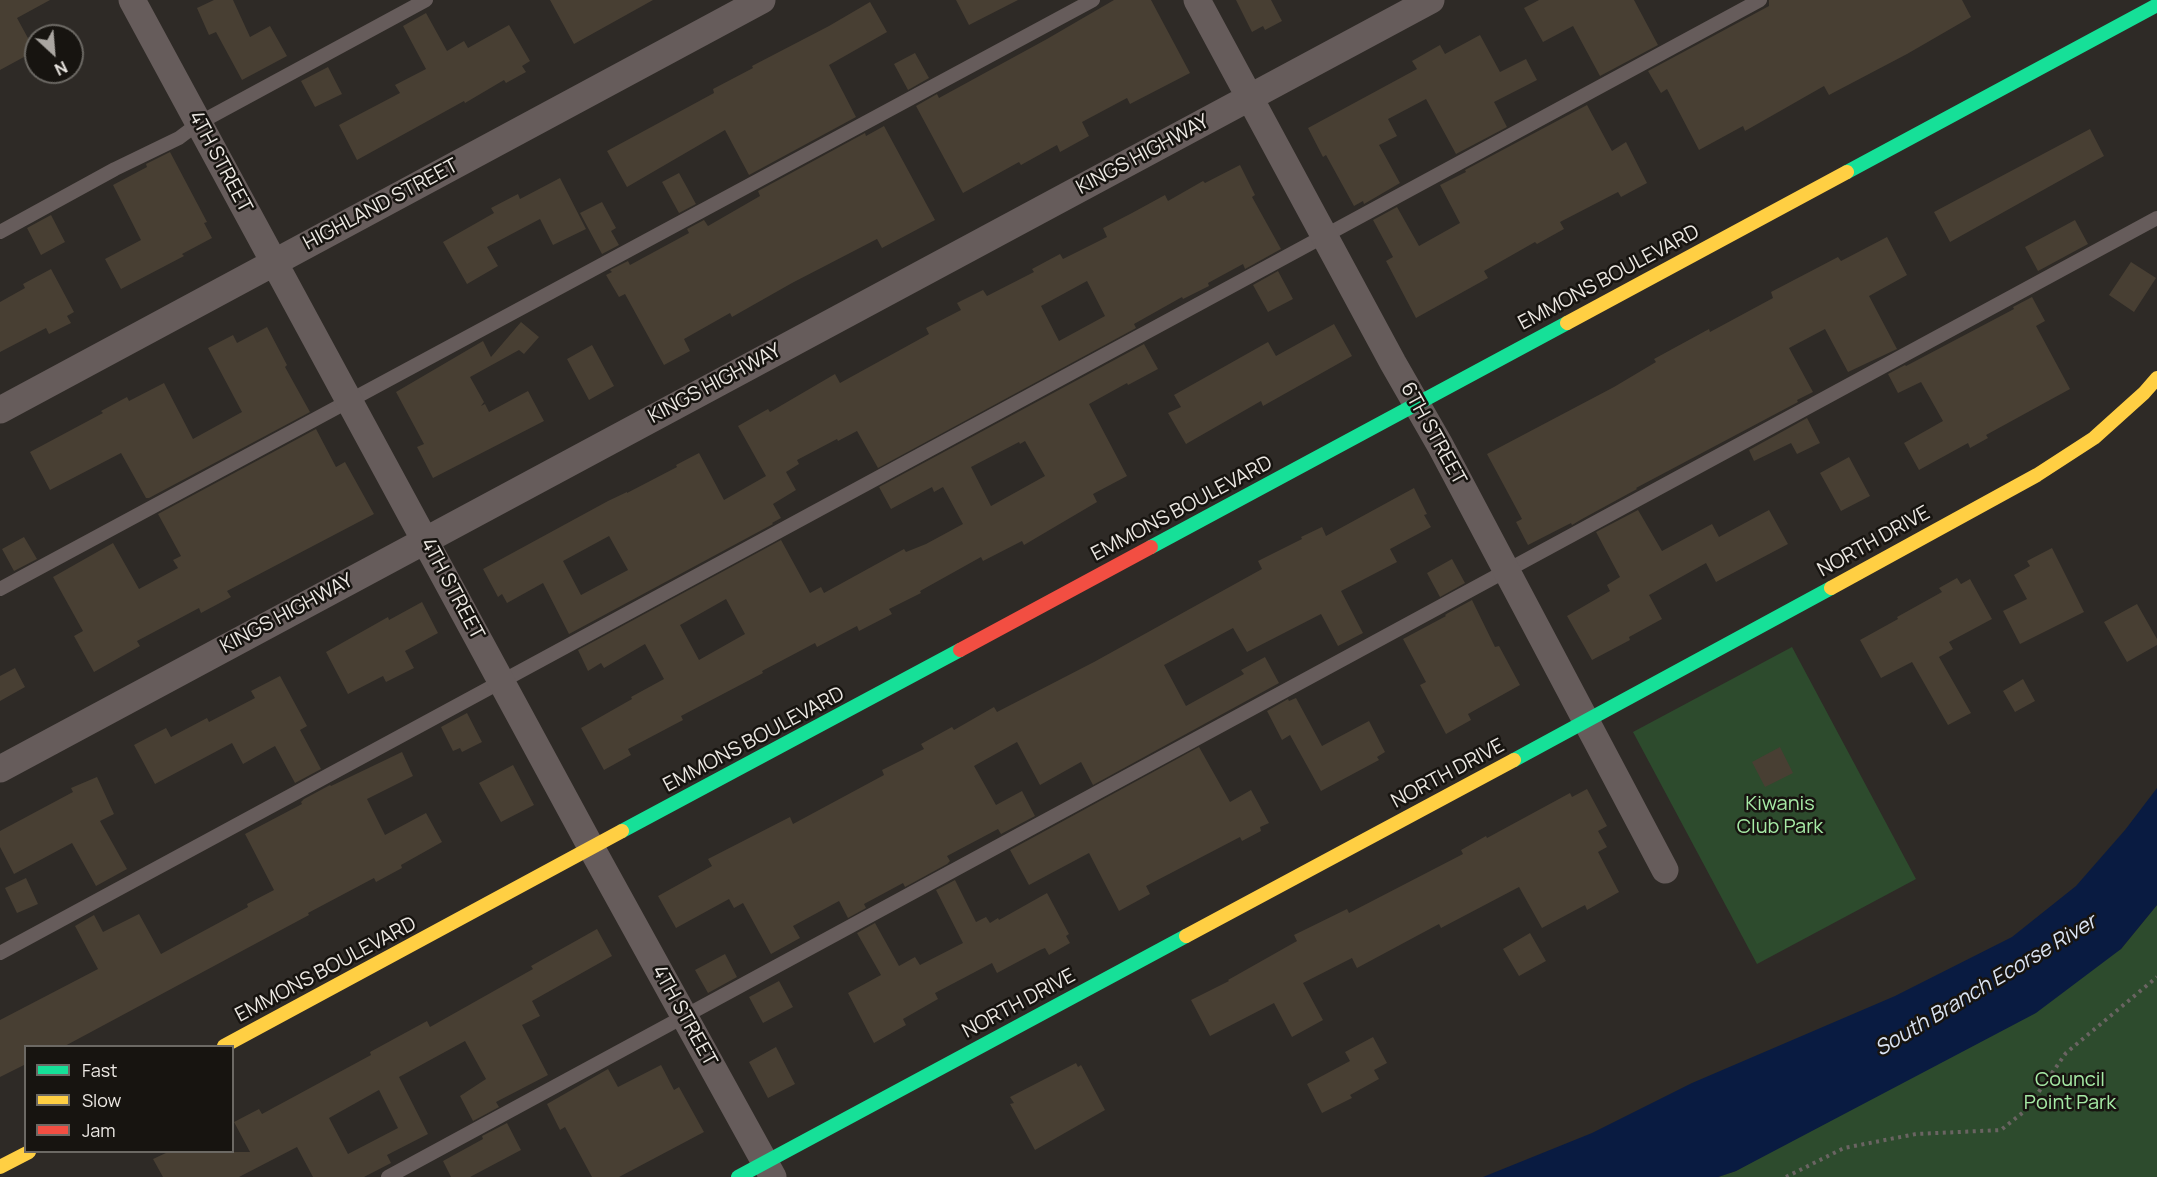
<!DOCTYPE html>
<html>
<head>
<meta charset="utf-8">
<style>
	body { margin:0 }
	#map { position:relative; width:2157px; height:1177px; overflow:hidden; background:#2e2a26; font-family:Manrope,sans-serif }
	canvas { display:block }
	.legend { position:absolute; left:24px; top:1045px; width:210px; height:108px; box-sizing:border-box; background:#171410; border:2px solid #6c6964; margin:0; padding:8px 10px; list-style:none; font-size:18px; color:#ece8e3 }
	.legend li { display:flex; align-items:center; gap:12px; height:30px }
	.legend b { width:30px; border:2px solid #6c6964 }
	.north { position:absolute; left:24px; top:24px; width:60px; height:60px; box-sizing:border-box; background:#171410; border:2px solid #6c6964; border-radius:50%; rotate:154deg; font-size:16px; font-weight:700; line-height:24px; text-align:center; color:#ece8e3 }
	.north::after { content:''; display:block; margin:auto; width:21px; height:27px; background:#aaa6a1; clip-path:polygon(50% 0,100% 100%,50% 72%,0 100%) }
</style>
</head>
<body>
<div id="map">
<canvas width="2157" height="1177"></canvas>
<ul class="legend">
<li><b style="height:8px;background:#16e098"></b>Fast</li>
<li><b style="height:8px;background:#ffcf43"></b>Slow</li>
<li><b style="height:8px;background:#f24e42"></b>Jam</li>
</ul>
<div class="north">N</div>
</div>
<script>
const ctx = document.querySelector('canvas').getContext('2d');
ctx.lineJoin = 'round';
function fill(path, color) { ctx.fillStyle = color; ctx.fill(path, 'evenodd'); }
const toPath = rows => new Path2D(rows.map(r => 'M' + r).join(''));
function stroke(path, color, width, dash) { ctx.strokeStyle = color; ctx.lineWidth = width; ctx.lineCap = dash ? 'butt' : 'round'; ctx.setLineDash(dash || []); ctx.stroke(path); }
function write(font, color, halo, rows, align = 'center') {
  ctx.font = font + ' Manrope,sans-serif'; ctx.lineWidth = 5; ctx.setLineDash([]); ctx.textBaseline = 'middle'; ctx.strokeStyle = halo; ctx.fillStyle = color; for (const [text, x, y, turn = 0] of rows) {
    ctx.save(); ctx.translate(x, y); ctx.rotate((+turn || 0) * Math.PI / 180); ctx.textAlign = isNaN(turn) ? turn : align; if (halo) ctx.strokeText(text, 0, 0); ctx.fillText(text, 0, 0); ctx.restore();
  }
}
const green = toPath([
	[1792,647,1916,879,1757,964,1633,732],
	[2157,905,2157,1177,1718,1177,1736,1171,2121,949]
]);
const water = toPath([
	[2157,788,2157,905,2121,949,2036,1013,1736,1171,1718,1177,1483,1177,1592,1133,1692,1083,1895,996,2012,937,2076,886,2125,830]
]);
const building = toPath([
	[0,0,50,0,17,18,35,51,0,70],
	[214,0,233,0,250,37,270,26,287,56,242,80,216,32,209,35,197,8],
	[550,0,653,0,574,44],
	[956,0,1018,0,969,25],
	[1114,0,1151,0,1190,73,1130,104,1127,98,1082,122,1089,136,1060,152,1057,145,1021,165,1019,162,963,193,916,106,937,94,939,98,1047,39],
	[1236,0,1271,0,1282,21,1265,30,1263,26,1252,32],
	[1539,0,1634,0,1658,45,1600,76,1573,26,1543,42,1524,8],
	[1769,0,1962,0,1971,17,1907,54,1829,95,1824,86,1745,131,1743,126,1699,150,1667,89,1661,93,1648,71,1769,6],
	[870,2,887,32,829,65,856,117,749,175,725,130,627,187,607,151,714,93,713,89,753,68,752,66,829,26],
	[426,13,447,51,464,41,468,48,509,25,530,61,522,66,526,72,506,83,504,80,465,103,464,101,357,160,339,125,400,93,395,85,426,69,403,26],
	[1480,35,1500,72,1526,59,1537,80,1494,102,1507,127,1456,154,1426,99,1388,119,1397,136,1379,145,1400,183,1364,204,1363,201,1354,206,1326,155,1323,157,1308,128,1417,69,1412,61,1440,45,1445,54],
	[915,53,929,78,908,90,894,64],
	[328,67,342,94,315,107,301,81],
	[1587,105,1612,151,1626,142,1647,183,1621,197,1618,192,1560,222,1564,229,1537,244,1535,242,1484,271,1488,278,1416,318,1386,261,1393,257,1373,220,1397,207,1419,246,1460,223,1440,185,1466,172,1465,170],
	[884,126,935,220,882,248,877,239,792,283,732,317,730,313,684,339,690,351,664,365,625,294,619,297,606,275,612,272,610,270,628,261,630,265,689,233,687,229,704,220,708,226,760,196,758,191,865,133,866,136],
	[2090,129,2104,156,1950,242,1934,212],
	[170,152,207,222,204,223,212,238,182,254,184,256,121,289,105,259,141,240,113,185,147,167,146,164],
	[1240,165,1255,195,1252,197,1281,249,1245,269,1243,264,1208,283,1209,286,1183,299,1182,297,1134,324,1136,328,878,468,857,431,838,441,837,439,797,460,799,464,786,472,796,490,773,504,781,518,772,523,773,524,569,634,543,583,507,603,502,594,498,597,483,569,608,501,627,492,627,493,677,467,676,465,699,453,724,500,766,476,738,426,768,409,770,412,835,374,840,383,929,334,926,328,961,310,957,303,983,290,987,296,1034,272,1032,269,1060,254,1063,259,1107,237,1103,228,1132,213,1165,195,1168,201,1203,181,1205,183],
	[1087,281,1105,316,1059,341,1041,306],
	[609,536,628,570,581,595,563,561],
	[679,173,696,204,679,213,662,182],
	[560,178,586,229,553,245,540,219,487,247,498,266,467,284,443,242,494,213,491,208,518,194,520,199],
	[602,202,616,228,611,231,619,245,602,254,580,213],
	[51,215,65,242,41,255,27,228],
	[2075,220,2088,244,2038,271,2025,247],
	[1887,237,1907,275,1869,296,1897,349,1848,372,1825,329,1789,348,1813,392,1797,400,1798,402,1636,488,1637,489,1582,519,1572,525,1571,523,1528,545,1516,522,1522,519,1487,454,1614,387,1656,362,1654,359,1709,329,1710,332,1773,298,1771,292,1838,257,1841,261],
	[2131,262,2156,278,2134,312,2109,295],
	[51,269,74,312,67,316,71,323,49,334,46,328,0,352,0,302,25,288,23,284],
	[1278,271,1293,299,1268,312,1253,285],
	[2032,297,2045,321,2036,326,2070,389,1986,435,1988,438,1970,448,1968,443,1919,470,1904,443,1943,421,1921,382,1898,393,1888,374,1905,365,1906,366,2014,309,2013,307],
	[521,322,539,337,524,354,519,350,470,377,484,402,481,406,485,404,489,412,528,391,544,421,433,478,417,447,424,444,396,392,483,341,491,357],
	[1334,324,1352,356,1263,406,1261,401,1186,444,1168,413,1181,407,1174,395,1268,342,1276,356],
	[267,327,287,365,285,367,310,412,149,498,146,498,121,453,50,490,30,452,103,413,101,411,127,397,129,401,164,383,193,439,242,412,208,348,233,335,237,343],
	[1144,344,1158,369,1128,385,1127,383,1089,404,1127,476,1093,494,1097,502,1024,545,1022,541,983,561,981,557,920,591,921,593,889,609,892,614,859,631,857,626,817,647,815,643,762,671,763,673,681,716,683,720,628,749,631,755,604,770,581,728,632,699,631,697,664,679,645,644,604,668,601,663,588,671,578,650,781,540,810,593,821,587,824,593,904,549,906,552,926,544,963,524,943,487,934,492,932,487,891,509,879,487],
	[1025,441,1045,476,991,506,971,467,1019,442,1020,444],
	[726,599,745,634,699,660,680,625],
	[592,345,614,386,589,400,567,359],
	[1807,418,1820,443,1797,454,1791,443,1754,461,1749,450],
	[316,429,336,467,345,462,374,514,227,591,231,597,201,613,199,608,137,641,140,646,94,672,74,636,83,631,53,577,113,543,139,589,178,568,173,560,181,556,158,514],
	[1849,457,1870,496,1841,511,1820,473],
	[1414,488,1427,514,1424,515,1431,527,1390,549,1397,562,1341,591,1363,633,1338,646,1321,614,1247,652,1233,628,1164,665,1186,706,1244,674,1241,670,1265,657,1279,683,1093,785,1081,762,1040,785,1017,742,974,766,996,805,1022,791,1035,816,1001,834,998,829,947,856,950,861,947,864,905,887,903,883,864,904,866,908,848,918,839,901,793,926,800,938,771,954,743,903,734,908,729,899,676,928,658,896,712,866,708,859,790,817,793,824,884,775,882,770,924,749,921,744,952,727,954,730,994,707,997,712,1094,662,1262,569,1258,561,1302,539,1301,537,1322,527,1326,536],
	[1638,510,1662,551,1712,524,1719,537,1769,510,1788,544,1716,582,1706,563,1649,595,1662,619,1629,637,1630,640,1592,660,1567,616,1610,591,1607,585,1620,577,1596,532],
	[24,537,37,559,14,571,2,549],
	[2052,548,2084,612,2020,644,2003,611,2027,599,2014,575,2030,566,2027,561],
	[1452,559,1465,583,1440,597,1427,573],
	[1957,578,1961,584,1970,579,1992,619,1949,642,1953,649,1939,657,1971,713,1948,725,1912,662,1881,678,1860,640,1898,619,1897,617,1942,592,1939,588],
	[1472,600,1495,647,1499,646,1520,685,1468,714,1471,720,1446,734,1420,685,1426,682,1403,639,1446,616,1445,615,1448,613],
	[422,602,438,633,405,651,414,668,386,682,383,676,348,694,326,652,388,617,389,620],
	[2137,604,2157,639,2157,645,2127,662,2104,622],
	[15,668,25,687,0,701,0,676],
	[280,676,307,726,300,730,321,769,295,783,275,746,243,764,232,743,155,784,134,745,166,728,171,737,207,718,209,722,255,698,251,691],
	[2023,679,2035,701,2015,712,2003,691],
	[1296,698,1322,746,1369,721,1385,752,1377,757,1379,760,1321,791,1290,735,1282,740,1267,711,1288,699,1289,701],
	[467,713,482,742,462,752,460,748,453,751,441,727],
	[1199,747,1230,802,1251,790,1269,823,1260,827,1261,831,1242,841,1240,837,1146,886,1150,894,1119,911,1089,853,1029,885,1010,850],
	[1780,747,1793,773,1765,787,1752,762],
	[402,752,413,776,367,799,385,835,426,813,442,842,401,865,402,868,376,882,374,878,308,913,309,915,63,1047,26,1047,26,1064,0,1077,0,1020,98,969,75,926,94,915,103,932,139,914,161,954,248,907,247,904,274,890,245,834,302,804,301,802,304,799,330,785,331,786],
	[513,765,534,805,501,822,479,783],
	[97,777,114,814,100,821,127,869,96,886,72,843,14,874,0,847,0,831,73,792,71,788],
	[1587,789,1607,826,1598,831,1607,847,1598,852,1619,892,1587,910,1585,905,1542,928,1519,887,1441,928,1439,924,1357,968,1352,958,1303,983,1323,1020,1292,1037,1274,1003,1210,1036,1191,1000,1229,981,1228,980,1297,941,1294,935,1347,909,1349,913,1463,854,1461,850,1486,836,1487,838,1570,793,1572,797],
	[26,878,38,904,17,913,5,888],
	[955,880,976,922,986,917,990,923,998,918,999,920,1047,893,1069,934,1066,936,1070,943,1049,955,1045,948,1040,950,997,973,992,963,935,993,938,999,903,1019,906,1025,874,1043,848,993,881,975,857,933,875,923,899,966,915,957,920,965,963,943,936,890],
	[597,929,612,956,532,1001,540,1016,522,1025,548,1075,496,1102,499,1107,473,1121,460,1096,486,1079,465,1041,399,1077,428,1134,387,1155,391,1163,364,1177,313,1177,297,1147,239,1177,163,1177,153,1159,168,1152,250,1152,234,1122,259,1109,262,1114,371,1055,370,1052,427,1021,430,1027,533,969,531,966],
	[379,1090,398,1128,348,1154,329,1118],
	[1530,933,1546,961,1519,976,1503,949],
	[725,954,737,977,708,993,695,970],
	[779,981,793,1007,763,1023,749,997],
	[1373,1037,1387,1063,1374,1070,1379,1079,1350,1095,1352,1098,1322,1113,1307,1084,1350,1061,1345,1052],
	[776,1047,795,1084,768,1098,749,1062],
	[1076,1063,1078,1067,1081,1065,1105,1110,1035,1150,1010,1104,1014,1103,1010,1097],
	[661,1065,674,1090,679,1087,704,1132,619,1177,592,1177,565,1127,560,1130,547,1104,608,1069,618,1087],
	[507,1123,521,1150,470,1177,451,1177,443,1161,483,1139,482,1136]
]);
const path = toPath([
	[1786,1177,1844,1148,1916,1134,2001,1130,2026,1110,2066,1053,2157,977]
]);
const lane = toPath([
	[0,232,115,169,179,138,199,123,426,0],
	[0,589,1093,0],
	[0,953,1760,0],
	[388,1177,2157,218]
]);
const street = toPath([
	[132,0,592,849,773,1177],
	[1197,0,1393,363,1440,445,1665,870],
	[0,410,762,0],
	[0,769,1431,0]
]);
const fast = toPath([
	[1847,172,2157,5],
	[1151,547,1567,323],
	[1514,760,1831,588],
	[622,831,960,650],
	[738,1177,1186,936]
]);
const slow = toPath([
	[1567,323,1847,172],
	[1831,588,2037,475,2094,438,2144,393,2157,378],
	[1186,936,1514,760],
	[224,1046,622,831],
	[0,1167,29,1152]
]);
const jam = toPath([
	[960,650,1151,547]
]);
const streetNames = [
	["KINGS HIGHWAY",1143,155,-28],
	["4TH STREET",220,162,62],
	["HIGHLAND STREET",381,205,-28],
	["EMMONS BOULEVARD",1609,278,-28],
	["KINGS HIGHWAY",715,384,-28],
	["6TH STREET",1433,434,61],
	["EMMONS BOULEVARD",1182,509,-28],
	["NORTH DRIVE",1874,542,-29],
	["4TH STREET",452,589,62],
	["KINGS HIGHWAY",287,614,-28],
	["EMMONS BOULEVARD",754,740,-28],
	["NORTH DRIVE",1448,774,-28],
	["EMMONS BOULEVARD",326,970,-28],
	["NORTH DRIVE",1019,1004,-28],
	["4TH STREET",684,1016,61]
];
const parkNames = [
	["Kiwanis",1780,804],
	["Club Park",1780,827],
	["Council",2070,1080],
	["Point Park",2070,1103]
];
const waterNames = [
	["South Branch Ecorse River",1986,986,-31]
];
fill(green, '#2d4b2d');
fill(water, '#091b41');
fill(building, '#483f33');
stroke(path, '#6a6462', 4, [3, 4.5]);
stroke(lane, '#665c5b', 14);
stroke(street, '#665c5b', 27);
stroke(fast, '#16e098', 14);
stroke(slow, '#ffcf43', 14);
stroke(jam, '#f24e42', 14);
write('20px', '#ece8e3', '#171410', streetNames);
write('20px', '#a6eaa5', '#171410', parkNames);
write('italic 21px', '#dbe4f3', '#171410', waterNames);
</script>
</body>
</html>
